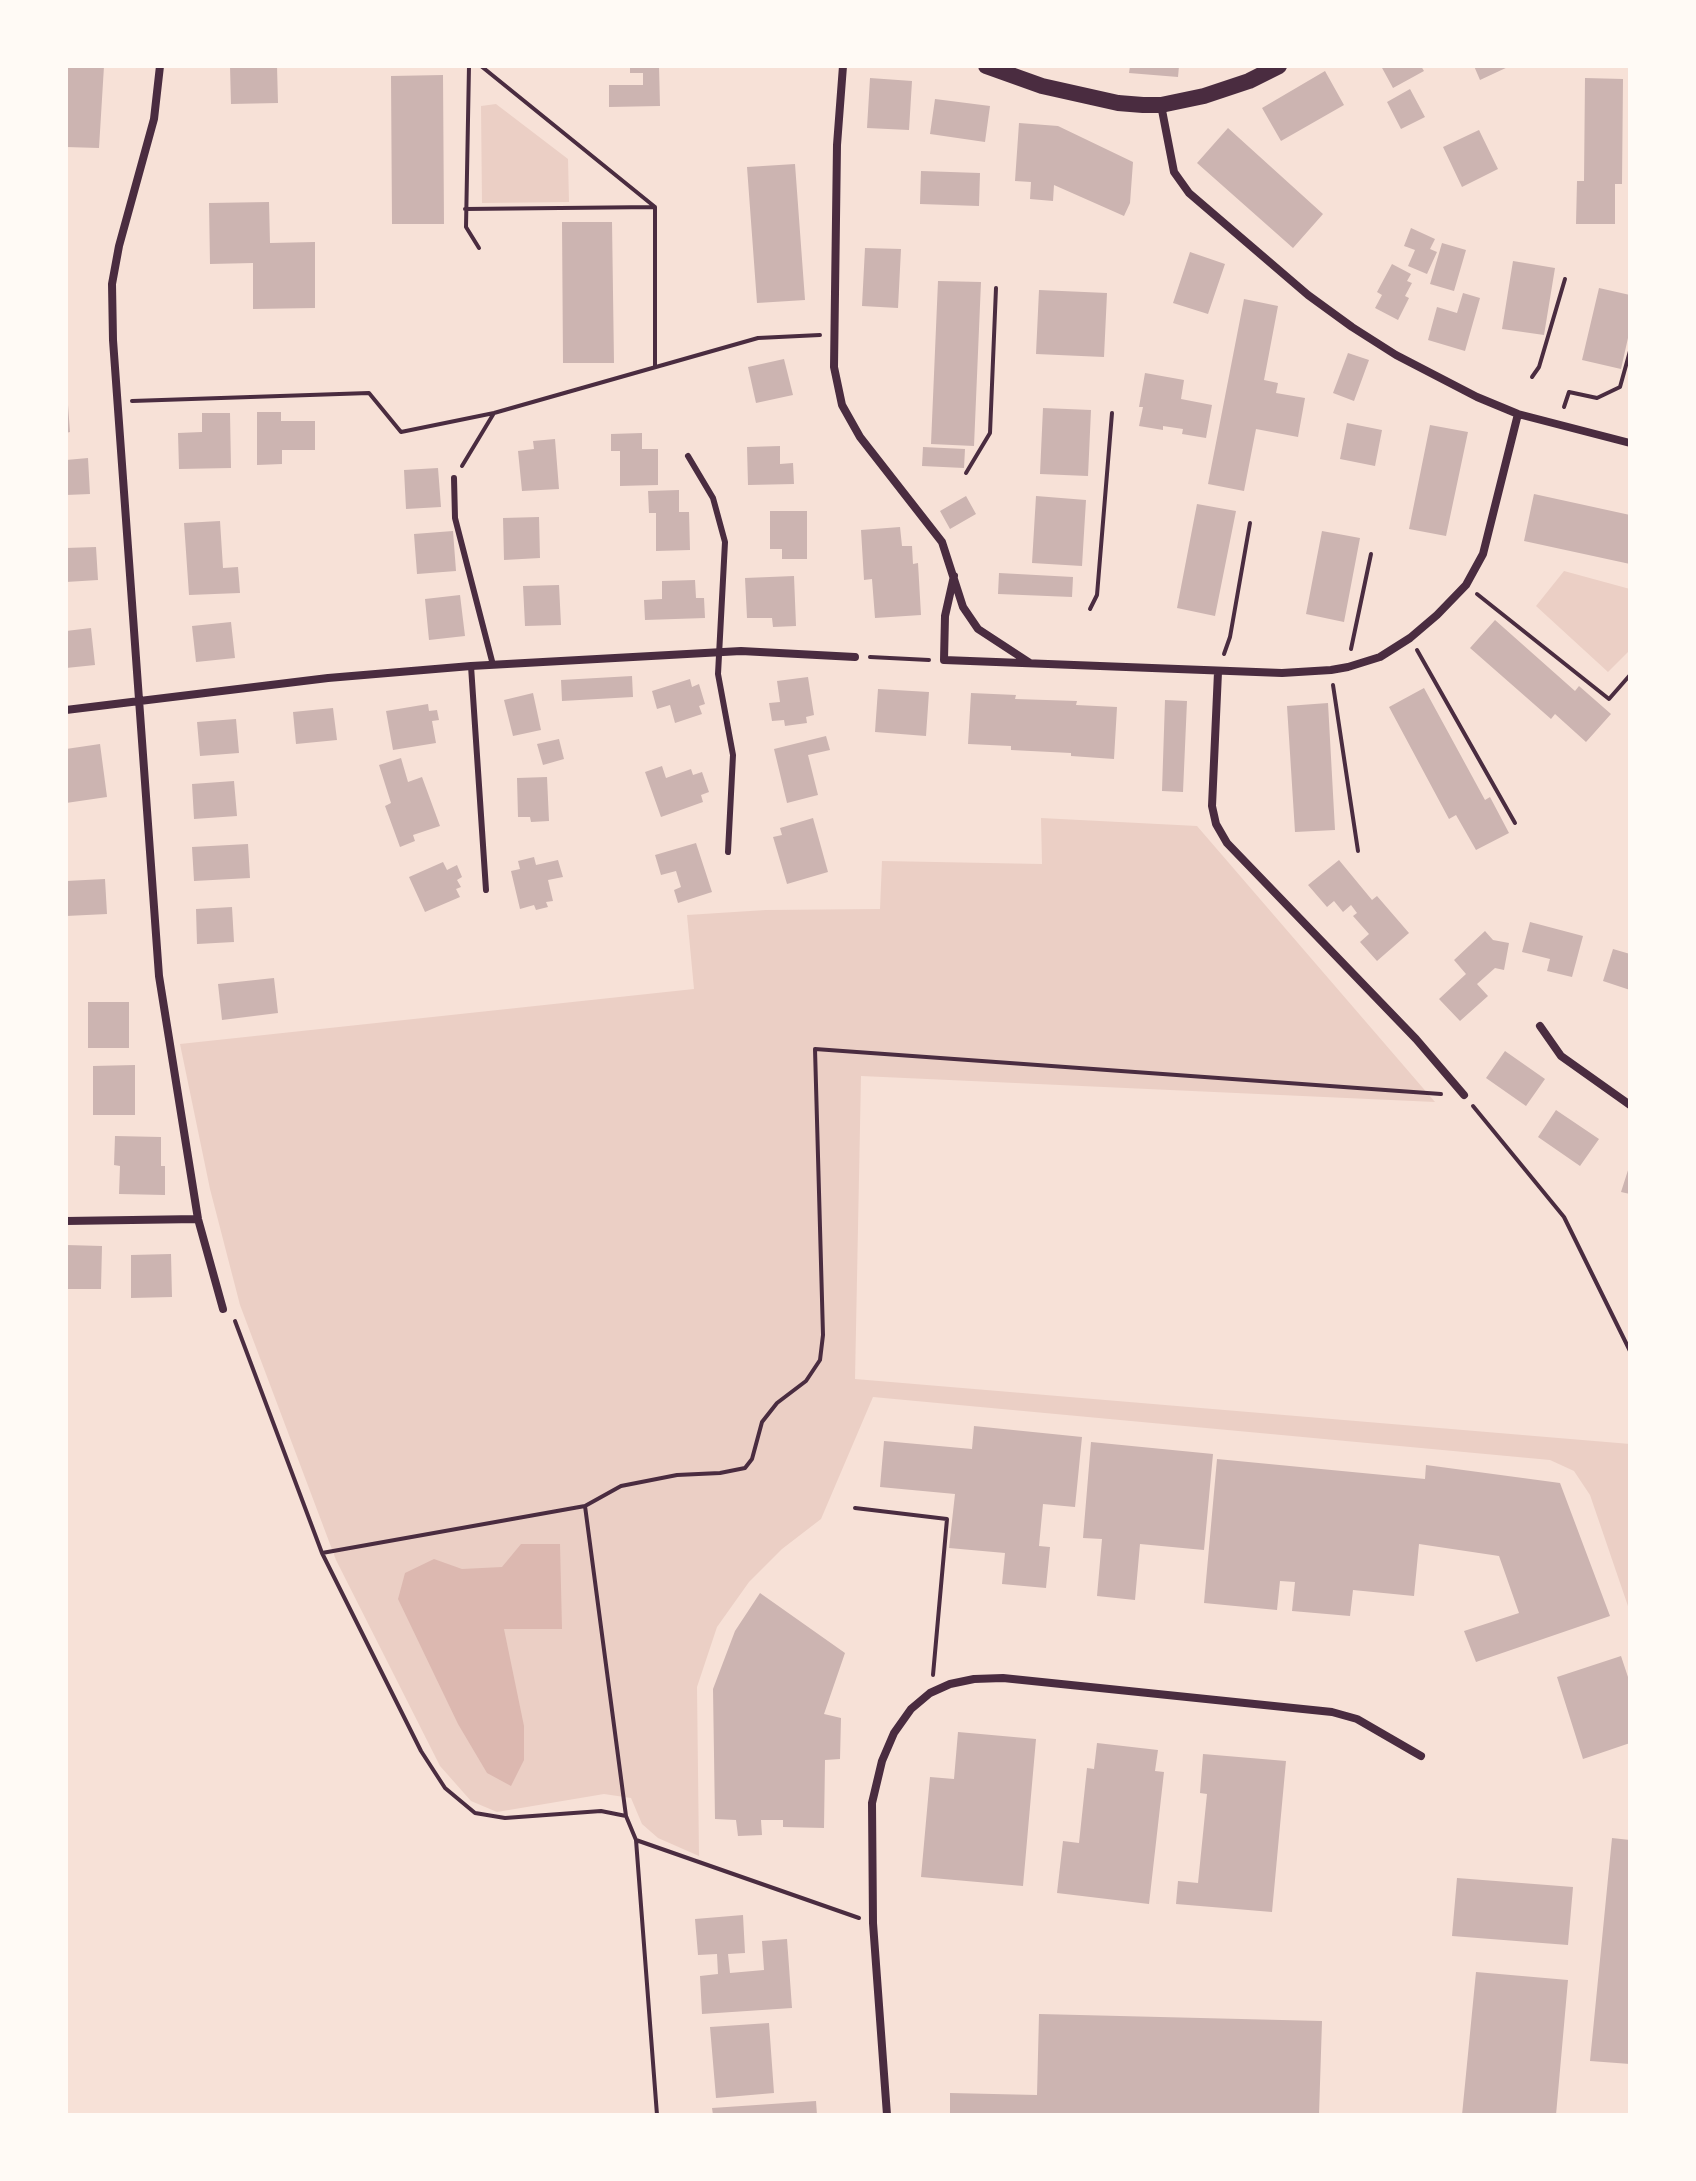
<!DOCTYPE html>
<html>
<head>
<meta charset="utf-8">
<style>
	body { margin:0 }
	#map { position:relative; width:1696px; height:2181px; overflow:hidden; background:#f7e1d7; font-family:Overpass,sans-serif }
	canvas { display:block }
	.frame { position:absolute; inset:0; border:68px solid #fffaf5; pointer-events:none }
</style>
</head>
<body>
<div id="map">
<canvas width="1696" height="2181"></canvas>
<div class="frame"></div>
</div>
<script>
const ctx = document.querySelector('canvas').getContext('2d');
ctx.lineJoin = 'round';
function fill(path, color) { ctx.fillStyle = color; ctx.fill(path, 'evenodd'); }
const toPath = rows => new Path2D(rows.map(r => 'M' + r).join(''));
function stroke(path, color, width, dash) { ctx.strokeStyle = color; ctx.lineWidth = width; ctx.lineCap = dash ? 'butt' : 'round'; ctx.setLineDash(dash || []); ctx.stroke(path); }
const green = toPath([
	[496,104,568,159,569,202,482,203,481,106],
	[1564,571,1630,589,1630,650,1608,672,1536,606],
	[1041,818,1197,826,1435,1102,861,1076,855,1379,1630,1444,1630,1612,1590,1495,1574,1471,1550,1460,873,1397,821,1519,782,1549,749,1582,717,1627,697,1687,699,1856,658,1838,642,1824,631,1798,604,1794,497,1812,471,1801,440,1766,336,1560,240,1305,210,1189,180,1044,694,989,687,915,766,910,880,909,882,861,1042,864]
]);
const water = toPath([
	[521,1544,560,1544,562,1629,504,1629,524,1726,524,1760,511,1786,487,1773,458,1724,398,1599,405,1573,434,1559,462,1569,502,1567]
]);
const building = toPath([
	[66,66,104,66,99,148,66,147],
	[230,66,277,66,278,103,231,104],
	[630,66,659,66,660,106,609,107,609,85,643,85,643,73,630,73],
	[1130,66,1179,66,1178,77,1129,73],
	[1381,66,1421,66,1424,71,1393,88],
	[1474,66,1510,66,1480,80],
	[1325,71,1344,105,1281,141,1262,108],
	[443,75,444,224,392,224,391,76],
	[870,78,912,81,909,130,867,128],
	[1585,78,1623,79,1622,184,1615,184,1615,224,1576,224,1577,181,1584,181],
	[1410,89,1425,117,1401,129,1387,102],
	[935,99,990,106,985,142,930,134],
	[1019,123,1058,126,1133,162,1130,203,1124,216,1054,185,1053,201,1030,199,1031,182,1015,181],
	[1228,128,1323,214,1293,248,1197,163],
	[1479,130,1498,169,1462,187,1443,147],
	[795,164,805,300,757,303,747,167],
	[921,171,980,173,979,206,920,204],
	[269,202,270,243,315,242,315,308,253,309,253,263,210,264,209,203],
	[562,222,612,222,614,363,563,363],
	[1411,228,1435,239,1430,249,1437,252,1427,274,1408,266,1415,250,1404,246],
	[1442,243,1466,250,1454,291,1430,284],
	[865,248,901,249,898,308,862,306],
	[1190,252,1225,264,1208,314,1173,303],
	[1513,261,1555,268,1544,335,1502,329],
	[1392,264,1411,274,1407,281,1412,283,1405,296,1409,298,1398,320,1375,308,1382,295,1377,292],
	[938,281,981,282,974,446,931,444],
	[1599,288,1630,295,1630,329,1621,369,1582,360],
	[1039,290,1107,293,1104,357,1036,354],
	[1463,293,1480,298,1465,351,1428,340,1437,307,1457,313],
	[1244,299,1278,306,1264,380,1278,383,1276,393,1305,398,1298,437,1256,429,1244,491,1208,484],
	[1348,353,1369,360,1354,401,1333,393],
	[784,359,793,395,756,403,748,367],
	[1145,373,1184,380,1181,399,1212,405,1206,438,1182,434,1183,429,1163,426,1163,430,1139,426,1143,407,1139,407],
	[66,405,68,405,70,432,66,433],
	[1043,408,1091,410,1088,476,1040,474],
	[257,412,281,412,281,421,315,421,315,450,282,450,282,464,257,465],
	[202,413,230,413,231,468,179,469,178,433,202,432],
	[1347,423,1382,430,1375,466,1340,459],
	[1430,425,1468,432,1446,536,1409,529],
	[642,433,642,449,658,449,658,485,620,486,620,451,611,451,611,434],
	[555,439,559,489,522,491,518,451,534,449,533,441],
	[780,446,780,464,793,463,794,484,748,485,747,447],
	[923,447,965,449,964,468,922,466],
	[88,458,90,494,66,495,66,460],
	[438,468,441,507,406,509,404,470],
	[679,490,679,512,689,512,690,550,656,551,656,513,649,513,648,491],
	[1534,494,1630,515,1630,564,1524,541],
	[966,496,976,514,950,529,940,511],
	[1036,496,1086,500,1082,566,1032,563],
	[1197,504,1236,511,1215,616,1177,608],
	[770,511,807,511,807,559,782,559,782,549,770,549],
	[539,517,540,558,504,560,503,518],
	[220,521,223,568,238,567,240,593,189,595,184,523],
	[900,527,902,546,912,546,913,564,918,563,921,615,875,618,872,579,864,580,861,530],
	[453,531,456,571,417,574,414,534],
	[1322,531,1360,538,1344,622,1306,614],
	[96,547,98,580,66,582,66,548],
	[999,573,1073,577,1072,597,998,594],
	[794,576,796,626,773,627,772,618,747,618,745,578],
	[695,580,696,598,704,598,705,618,645,620,644,600,662,599,662,581],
	[559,585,561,625,525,626,523,586],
	[460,595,465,636,429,640,425,599],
	[1495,620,1575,691,1579,686,1611,714,1586,742,1555,714,1551,719,1470,648],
	[231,622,235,658,196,662,192,626],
	[91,628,95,665,66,668,66,631],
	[632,676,633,697,562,701,561,680],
	[808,677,814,715,806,717,807,723,785,726,784,720,772,721,769,703,780,702,777,681],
	[690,679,692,687,699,684,705,704,699,706,702,714,675,723,670,705,657,709,652,691],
	[1424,688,1485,800,1490,797,1509,833,1476,850,1456,815,1449,819,1389,707],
	[878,689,929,692,926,736,875,732],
	[533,693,541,730,513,736,504,700],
	[971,693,1016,695,1015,699,1077,701,1076,705,1117,707,1114,759,1071,756,1071,753,1011,750,1011,746,968,744],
	[1165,700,1187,701,1183,792,1162,791],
	[1328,703,1335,830,1295,832,1287,706],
	[428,704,429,711,437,710,439,720,432,721,436,743,393,750,386,711],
	[333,708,337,740,296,744,293,712],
	[236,719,239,753,200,756,197,722],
	[826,736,830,750,808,755,818,795,787,803,774,749],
	[559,739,564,759,543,765,537,744],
	[100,744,107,797,66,803,66,749],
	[401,758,408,782,422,777,440,826,413,835,415,841,400,847,385,806,391,803,379,765],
	[662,766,666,778,691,769,693,775,702,772,709,792,701,795,703,802,661,817,645,772],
	[547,777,549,821,531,822,530,817,518,817,517,778],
	[234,781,237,816,194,819,192,784],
	[813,818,828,872,787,884,773,837,782,835,780,828],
	[696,843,712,892,678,903,674,890,681,887,676,871,661,875,655,855],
	[248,844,250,878,194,881,192,847],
	[534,857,536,865,558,860,563,877,548,880,553,901,546,902,548,907,536,910,534,905,520,909,511,871,520,869,518,861],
	[1339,860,1372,900,1377,896,1409,933,1377,961,1360,942,1369,934,1353,916,1357,913,1351,905,1343,912,1334,901,1327,907,1308,885],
	[443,862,447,870,457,865,462,877,457,880,461,887,456,889,460,897,425,912,409,877],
	[105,879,107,914,66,916,66,881],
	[232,907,234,942,197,944,196,909],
	[1530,922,1583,936,1572,977,1547,971,1550,959,1522,952],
	[1485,931,1493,940,1509,943,1504,970,1495,968,1477,984,1488,996,1460,1021,1439,999,1466,974,1454,960],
	[1613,949,1630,954,1630,990,1603,981],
	[274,978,278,1013,222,1020,218,984],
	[88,1002,129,1002,129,1048,88,1048],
	[1505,1051,1545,1079,1526,1106,1486,1078],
	[135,1065,135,1115,93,1115,93,1066],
	[1556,1110,1599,1139,1580,1166,1538,1137],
	[115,1136,161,1137,161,1166,165,1166,165,1195,119,1194,120,1166,114,1165],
	[1630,1164,1630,1194,1621,1192],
	[66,1245,102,1246,101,1289,66,1289],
	[171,1254,172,1297,131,1298,131,1255],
	[974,1426,1082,1437,1075,1507,1043,1504,1039,1546,1050,1547,1046,1588,1002,1584,1005,1553,949,1548,955,1494,880,1487,884,1441,972,1449],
	[1091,1442,1213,1454,1204,1550,1140,1544,1135,1600,1097,1596,1102,1539,1083,1538],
	[1217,1459,1425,1479,1426,1465,1560,1483,1610,1616,1476,1662,1464,1631,1519,1613,1499,1556,1419,1544,1414,1596,1353,1590,1350,1616,1292,1611,1295,1582,1280,1581,1277,1610,1204,1603],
	[760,1593,845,1653,824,1714,841,1718,840,1759,825,1760,824,1828,783,1827,783,1820,761,1820,762,1835,738,1836,736,1820,715,1819,713,1689,735,1631],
	[1621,1656,1630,1683,1630,1743,1583,1759,1557,1677],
	[958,1732,1036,1739,1023,1886,921,1877,930,1777,954,1779],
	[1097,1743,1158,1750,1155,1771,1164,1772,1149,1904,1057,1893,1063,1841,1079,1843,1087,1768,1094,1769],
	[1203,1754,1286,1761,1272,1912,1176,1904,1178,1881,1198,1883,1207,1794,1200,1793],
	[1612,1838,1630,1840,1630,2064,1590,2061],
	[1457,1878,1573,1887,1568,1945,1452,1936],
	[743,1915,745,1953,728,1954,730,1973,764,1970,762,1941,787,1939,792,2008,702,2014,700,1976,718,1974,717,1954,698,1955,695,1919],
	[1476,1972,1568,1980,1556,2115,1462,2115],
	[1039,2014,1322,2021,1319,2115,950,2115,950,2093,1037,2095],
	[769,2023,774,2093,716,2098,710,2027],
	[816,2101,817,2115,713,2115,712,2108]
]);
const path = toPath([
	[469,66,466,227,479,248],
	[481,66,655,207,655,367],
	[465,209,655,207],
	[1532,377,1539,367,1565,279],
	[132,401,369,393,401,432,494,413,758,338,820,335],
	[1564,407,1569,392,1597,398,1620,387,1630,351],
	[462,466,494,413],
	[966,473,990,433,996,288],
	[1477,594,1609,699,1630,675],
	[1090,609,1097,595,1112,413],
	[1351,649,1371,554],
	[1417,650,1515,823],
	[1224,654,1230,637,1250,523],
	[870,657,929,660],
	[1333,685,1358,851],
	[1473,1106,1564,1217,1630,1351],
	[235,1321,322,1553,421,1751,445,1788,475,1813,505,1818,601,1811,626,1816,636,1840,859,1918],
	[585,1506,621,1486,677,1475,720,1473,745,1468,752,1459,762,1422,777,1403,806,1381,820,1360,823,1335,815,1049,1441,1094],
	[855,1508,947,1519,933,1675],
	[322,1553,585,1506,626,1816],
	[636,1840,657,2115]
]);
const service = toPath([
	[688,456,713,498,725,542,718,674,733,755,728,852],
	[454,478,455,518,493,665],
	[471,666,486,890]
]);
const minor = toPath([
	[160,66,154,119,119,246,112,284,113,340,159,976,198,1219,223,1309],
	[843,66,837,145,834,367,842,405,860,437,942,542,963,607,978,629,1030,663],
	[1161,105,1174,172,1189,193,1308,295,1352,327,1396,355,1477,397,1518,414,1630,443],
	[954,576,945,616,944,660,1282,673,1331,670,1348,667,1380,657,1410,638,1437,615,1466,585,1483,554,1518,414],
	[1218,672,1212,806,1216,824,1227,843,1416,1039,1464,1095],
	[66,710,328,678,471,666,741,651,855,657],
	[1540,1026,1561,1056,1630,1105],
	[66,1221,198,1219],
	[887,2115,873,1923,872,1803,882,1761,894,1733,911,1709,930,1693,950,1684,974,1679,1003,1678,1332,1712,1357,1719,1421,1756]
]);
const secondary = toPath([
	[986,66,1042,86,1118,103,1143,105,1161,105,1204,96,1249,81,1279,66]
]);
fill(green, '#ebcfc5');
fill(water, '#dcb8b0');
fill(building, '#ccb4b1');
stroke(path, '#4a2c40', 4);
stroke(service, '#4a2c40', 6);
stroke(minor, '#4a2c40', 8);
stroke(secondary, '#4a2c40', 16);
</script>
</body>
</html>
